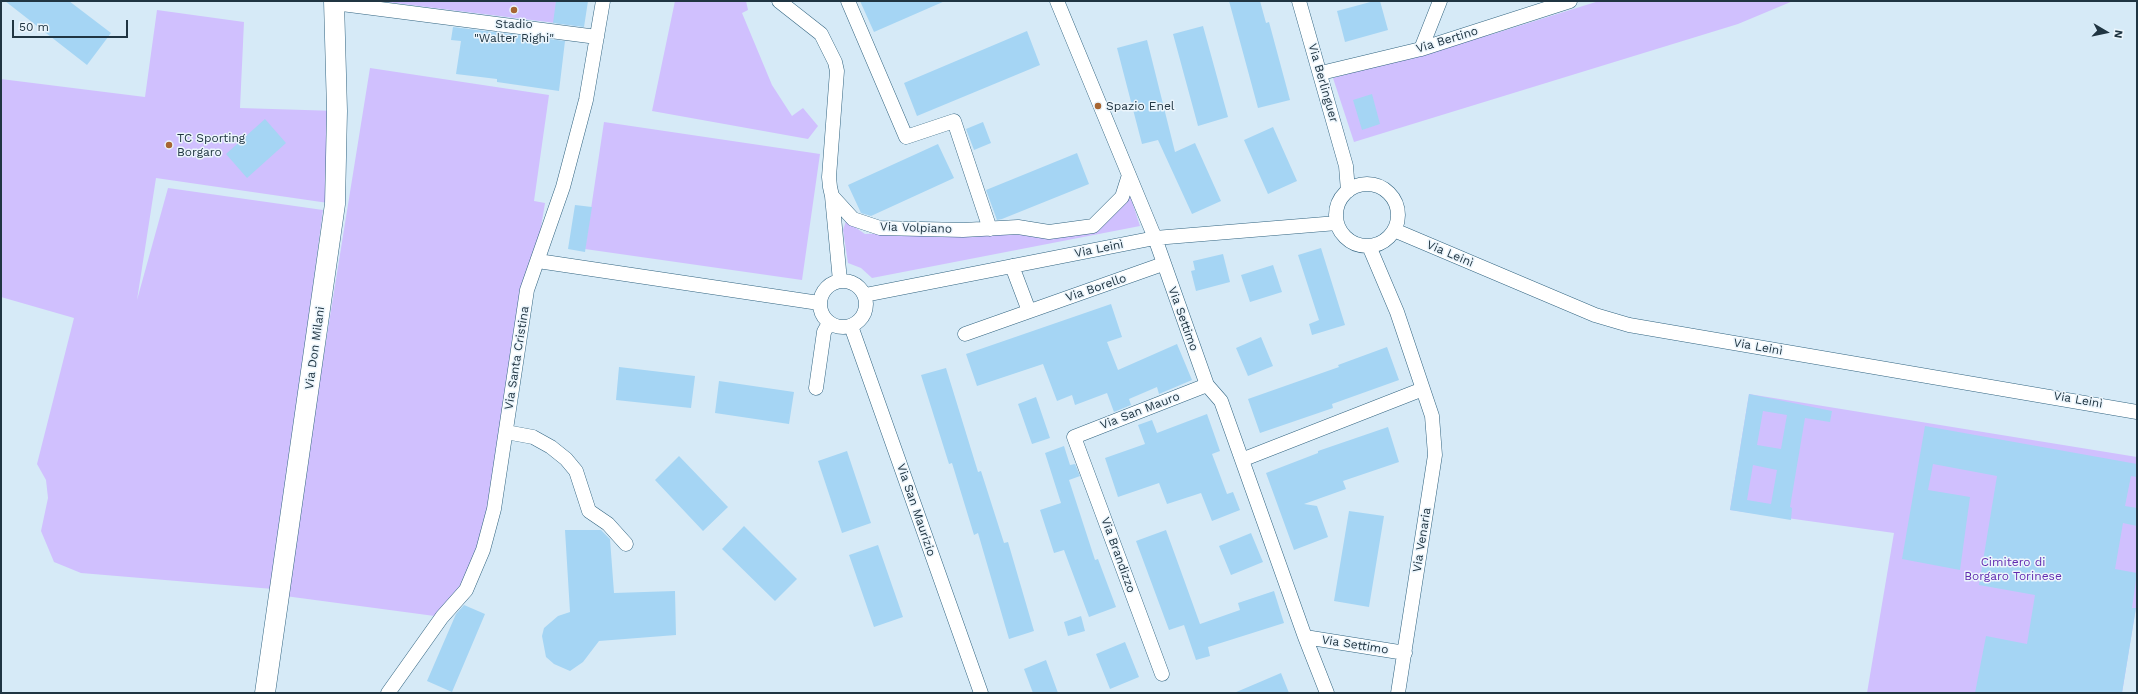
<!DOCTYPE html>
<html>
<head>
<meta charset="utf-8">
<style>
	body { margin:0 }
	#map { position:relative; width:2138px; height:694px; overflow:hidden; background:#d6eaf7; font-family:"Work Sans",sans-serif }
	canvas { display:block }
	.frame { position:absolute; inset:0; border:2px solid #203542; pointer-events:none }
	.north { position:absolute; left:2086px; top:12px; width:40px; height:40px; -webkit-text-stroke:3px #ebf5fc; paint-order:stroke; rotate:99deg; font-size:11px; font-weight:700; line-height:16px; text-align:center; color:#203542 }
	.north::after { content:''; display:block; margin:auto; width:14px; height:18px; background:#203542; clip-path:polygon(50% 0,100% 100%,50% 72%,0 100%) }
	.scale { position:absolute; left:12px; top:20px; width:116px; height:18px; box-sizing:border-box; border:2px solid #203542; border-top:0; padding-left:5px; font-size:12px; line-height:14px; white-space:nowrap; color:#203542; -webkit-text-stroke:3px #ebf5fc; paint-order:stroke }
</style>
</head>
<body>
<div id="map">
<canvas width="2138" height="694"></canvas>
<div class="frame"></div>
<div class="north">N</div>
<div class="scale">50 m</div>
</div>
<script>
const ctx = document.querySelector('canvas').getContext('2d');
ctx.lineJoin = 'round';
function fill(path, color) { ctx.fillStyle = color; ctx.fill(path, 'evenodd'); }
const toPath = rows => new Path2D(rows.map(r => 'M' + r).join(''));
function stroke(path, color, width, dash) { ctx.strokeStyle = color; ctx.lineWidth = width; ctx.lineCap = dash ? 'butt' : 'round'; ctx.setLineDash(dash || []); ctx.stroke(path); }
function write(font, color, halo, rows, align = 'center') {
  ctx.font = font + ' "Work Sans",sans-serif'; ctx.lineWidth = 3; ctx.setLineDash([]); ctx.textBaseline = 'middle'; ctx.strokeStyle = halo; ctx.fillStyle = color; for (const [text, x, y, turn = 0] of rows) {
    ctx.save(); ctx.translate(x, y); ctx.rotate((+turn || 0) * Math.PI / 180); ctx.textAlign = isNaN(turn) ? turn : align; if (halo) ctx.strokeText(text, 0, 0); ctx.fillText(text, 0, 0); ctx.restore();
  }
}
const green = toPath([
	[378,1,583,1,580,26],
	[675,1,746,1,748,10,742,13,772,85,792,116,803,108,818,126,808,139,652,111],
	[1599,1,1793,1,1738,24,1354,142,1333,78,1493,34],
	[157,10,244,22,240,108,337,111,335,204,156,178,137,300,168,188,323,210,273,589,81,573,54,562,41,531,48,498,46,480,37,464,74,318,1,297,1,79,145,97],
	[370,68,549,95,534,201,545,203,494,509,483,550,442,617,285,596],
	[604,122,820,154,802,280,585,249],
	[1129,192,1140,226,872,278,861,268,848,263,843,230,846,221,865,234,1093,226],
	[1749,394,2137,457,2137,601,2122,693,1867,693,1894,533,1730,510]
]);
const building = toPath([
	[5,1,69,1,111,33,87,65],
	[556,1,588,1,584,27,553,23],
	[860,1,945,1,874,32],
	[1229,1,1260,1,1266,23,1269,22,1290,100,1258,108],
	[1374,1,1380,1,1388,30,1345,42,1337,11],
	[1203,26,1228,117,1198,126,1173,34],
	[453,27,565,41,559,91,497,82,497,79,456,74,461,41,451,40],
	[1027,31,1040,65,917,116,904,83],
	[1147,40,1175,152,1195,143,1221,201,1192,214,1158,140,1142,144,1117,48],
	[1372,94,1380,124,1362,130,1353,100],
	[265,119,286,143,247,178,226,154],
	[983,122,991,143,974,150,966,129],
	[1273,127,1297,181,1268,194,1244,140],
	[938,144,954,178,871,216,861,213,848,185],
	[1077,153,1089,184,1002,219,997,220,986,190],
	[575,205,592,207,585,252,568,249],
	[1321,248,1345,325,1312,335,1309,324,1319,320,1298,255],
	[1223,254,1230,282,1196,291,1191,271,1195,270,1193,261],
	[1273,265,1282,292,1250,302,1241,275],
	[1111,304,1122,337,1107,342,1118,370,1177,344,1192,380,1159,394,1157,387,1129,399,1131,405,1114,412,1107,393,1075,405,1072,395,1057,401,1043,364,977,386,966,354],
	[1261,337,1273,366,1248,376,1236,348],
	[1387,347,1399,380,1332,404,1333,408,1260,433,1248,399,1339,367,1338,365],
	[619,367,695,376,691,408,616,400],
	[946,368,978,472,981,471,1004,543,1008,542,1034,631,1009,639,978,533,974,535,952,463,949,464,921,375],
	[719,381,794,392,789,424,715,413],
	[1749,394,1832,411,1830,422,1805,418,1790,507,1792,508,1791,520,1730,510],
	[1763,411,1787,415,1781,449,1757,445],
	[1753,465,1777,470,1771,504,1747,500],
	[1036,397,1050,438,1032,444,1018,404],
	[1207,414,1220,451,1212,454,1227,494,1233,492,1240,510,1212,521,1201,493,1167,504,1159,483,1118,497,1105,458,1145,444,1138,425,1152,420,1157,433],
	[1925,426,2137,464,2137,477,2131,476,2125,506,2137,508,2137,526,2123,523,2115,569,2137,573,2132,608,2136,608,2122,693,1975,693,1986,636,2027,644,2035,595,1979,585,1997,476,1933,464,1928,490,1970,497,1960,570,1902,559],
	[1388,427,1399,462,1343,481,1346,489,1304,504,1317,506,1328,537,1294,550,1266,473,1318,453,1318,451],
	[1064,446,1070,465,1075,464,1080,476,1069,480,1095,560,1098,559,1116,607,1089,617,1064,550,1054,553,1040,510,1061,503,1045,453],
	[847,451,871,523,842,533,818,461],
	[679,456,728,507,703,531,655,480],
	[1349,511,1384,516,1369,607,1334,601],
	[744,526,797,579,775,601,722,549],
	[565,530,601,530,610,539,614,593,675,591,676,635,599,641,583,662,570,671,554,664,546,657,542,636,544,628,558,616,570,612],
	[1166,530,1200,624,1240,610,1238,603,1274,591,1284,623,1208,647,1210,656,1196,660,1184,625,1169,630,1136,541],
	[1251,533,1263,562,1231,575,1219,546],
	[878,545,903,617,874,627,849,555],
	[464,605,485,614,452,692,427,681,456,614],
	[1081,616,1085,631,1068,636,1064,622],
	[1125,642,1139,677,1110,689,1096,654],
	[1046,660,1058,693,1033,693,1024,669],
	[1281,673,1289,693,1234,693]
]);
const street = toPath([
	[779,1,821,34,835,62,837,71,829,177,830,187,832,196,853,219,880,228,963,230,1018,227,1049,232,1093,226,1122,197,1129,175],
	[848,1,906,137,954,121,990,229],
	[1057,1,1155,238,1207,385,1221,401,1305,637,1405,653],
	[1299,1,1346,166,1348,191],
	[334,3,597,37],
	[1421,49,1440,1],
	[1321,73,1421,49,1570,1],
	'1336 215a31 31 0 1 1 62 0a31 31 0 1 1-62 0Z',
	[832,196,840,281],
	[1394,230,1595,315,1629,325,2137,412],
	[1369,246,1397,312,1432,416,1435,455,1398,693],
	[538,261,819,303],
	[1012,266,1029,311],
	'820 304a23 23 0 1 1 46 0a23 23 0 1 1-46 0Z',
	[865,295,1155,238,1337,223],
	[851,326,981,693],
	[965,334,1163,264],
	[816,388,824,332,829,323],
	[506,432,533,437,551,447,566,459,576,471,589,511,608,524,626,544],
	[1244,459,1423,389],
	[1305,637,1327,693],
	[1162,674,1074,437,1207,385],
	[388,693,442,617,466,590,483,550,494,509,527,290,563,187,586,100,603,1]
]);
const secondary = toPath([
	[265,693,335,204,337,111,334,1]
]);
const markers = [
	[514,10,4,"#a76531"],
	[1098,106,4,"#a76531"],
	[169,145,4,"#a76531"]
];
const poiNames = [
	["Stadio",514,24,"center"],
	["\"Walter Righi\"",514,38,"center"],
	["Spazio Enel",1106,106],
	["TC Sporting",177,138],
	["Borgaro",177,152]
];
const streetNames = [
	["Via Bertino",1447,40,-17],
	["Via Berlinguer",1323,83,74],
	["Via Volpiano",916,228,2],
	["Via Leinì",1099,249,-11],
	["Via Leinì",1450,254,23],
	["Via Borello",1096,288,-19],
	["Via Settimo",1183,319,70],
	["Via Leinì",1758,347,10],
	["Via Don Milani",315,348,-82],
	["Via Santa Cristina",517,358,-81],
	["Via Leinì",2078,400,10],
	["Via San Mauro",1140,411,-21],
	["Via San Maurizio",916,510,71],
	["Via Venaria",1422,540,-81],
	["Via Brandizzo",1118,555,70],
	["Via Settimo",1355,645,9]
];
const parkNames = [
	["Cimitero di",2013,562],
	["Borgaro Torinese",2013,576]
];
fill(green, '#d0c0fe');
fill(building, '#a5d5f4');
stroke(street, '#326480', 15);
stroke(secondary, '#326480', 21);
stroke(street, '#fff', 14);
stroke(secondary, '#fff', 20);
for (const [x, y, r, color] of markers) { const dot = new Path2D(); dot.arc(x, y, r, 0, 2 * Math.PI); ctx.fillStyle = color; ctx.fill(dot); stroke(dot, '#ebf5fc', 1.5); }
write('12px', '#203542', '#ebf5fc', poiNames, 'left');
write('12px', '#203542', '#ebf5fc', streetNames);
write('12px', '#612aaf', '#ebf5fc', parkNames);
</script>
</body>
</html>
